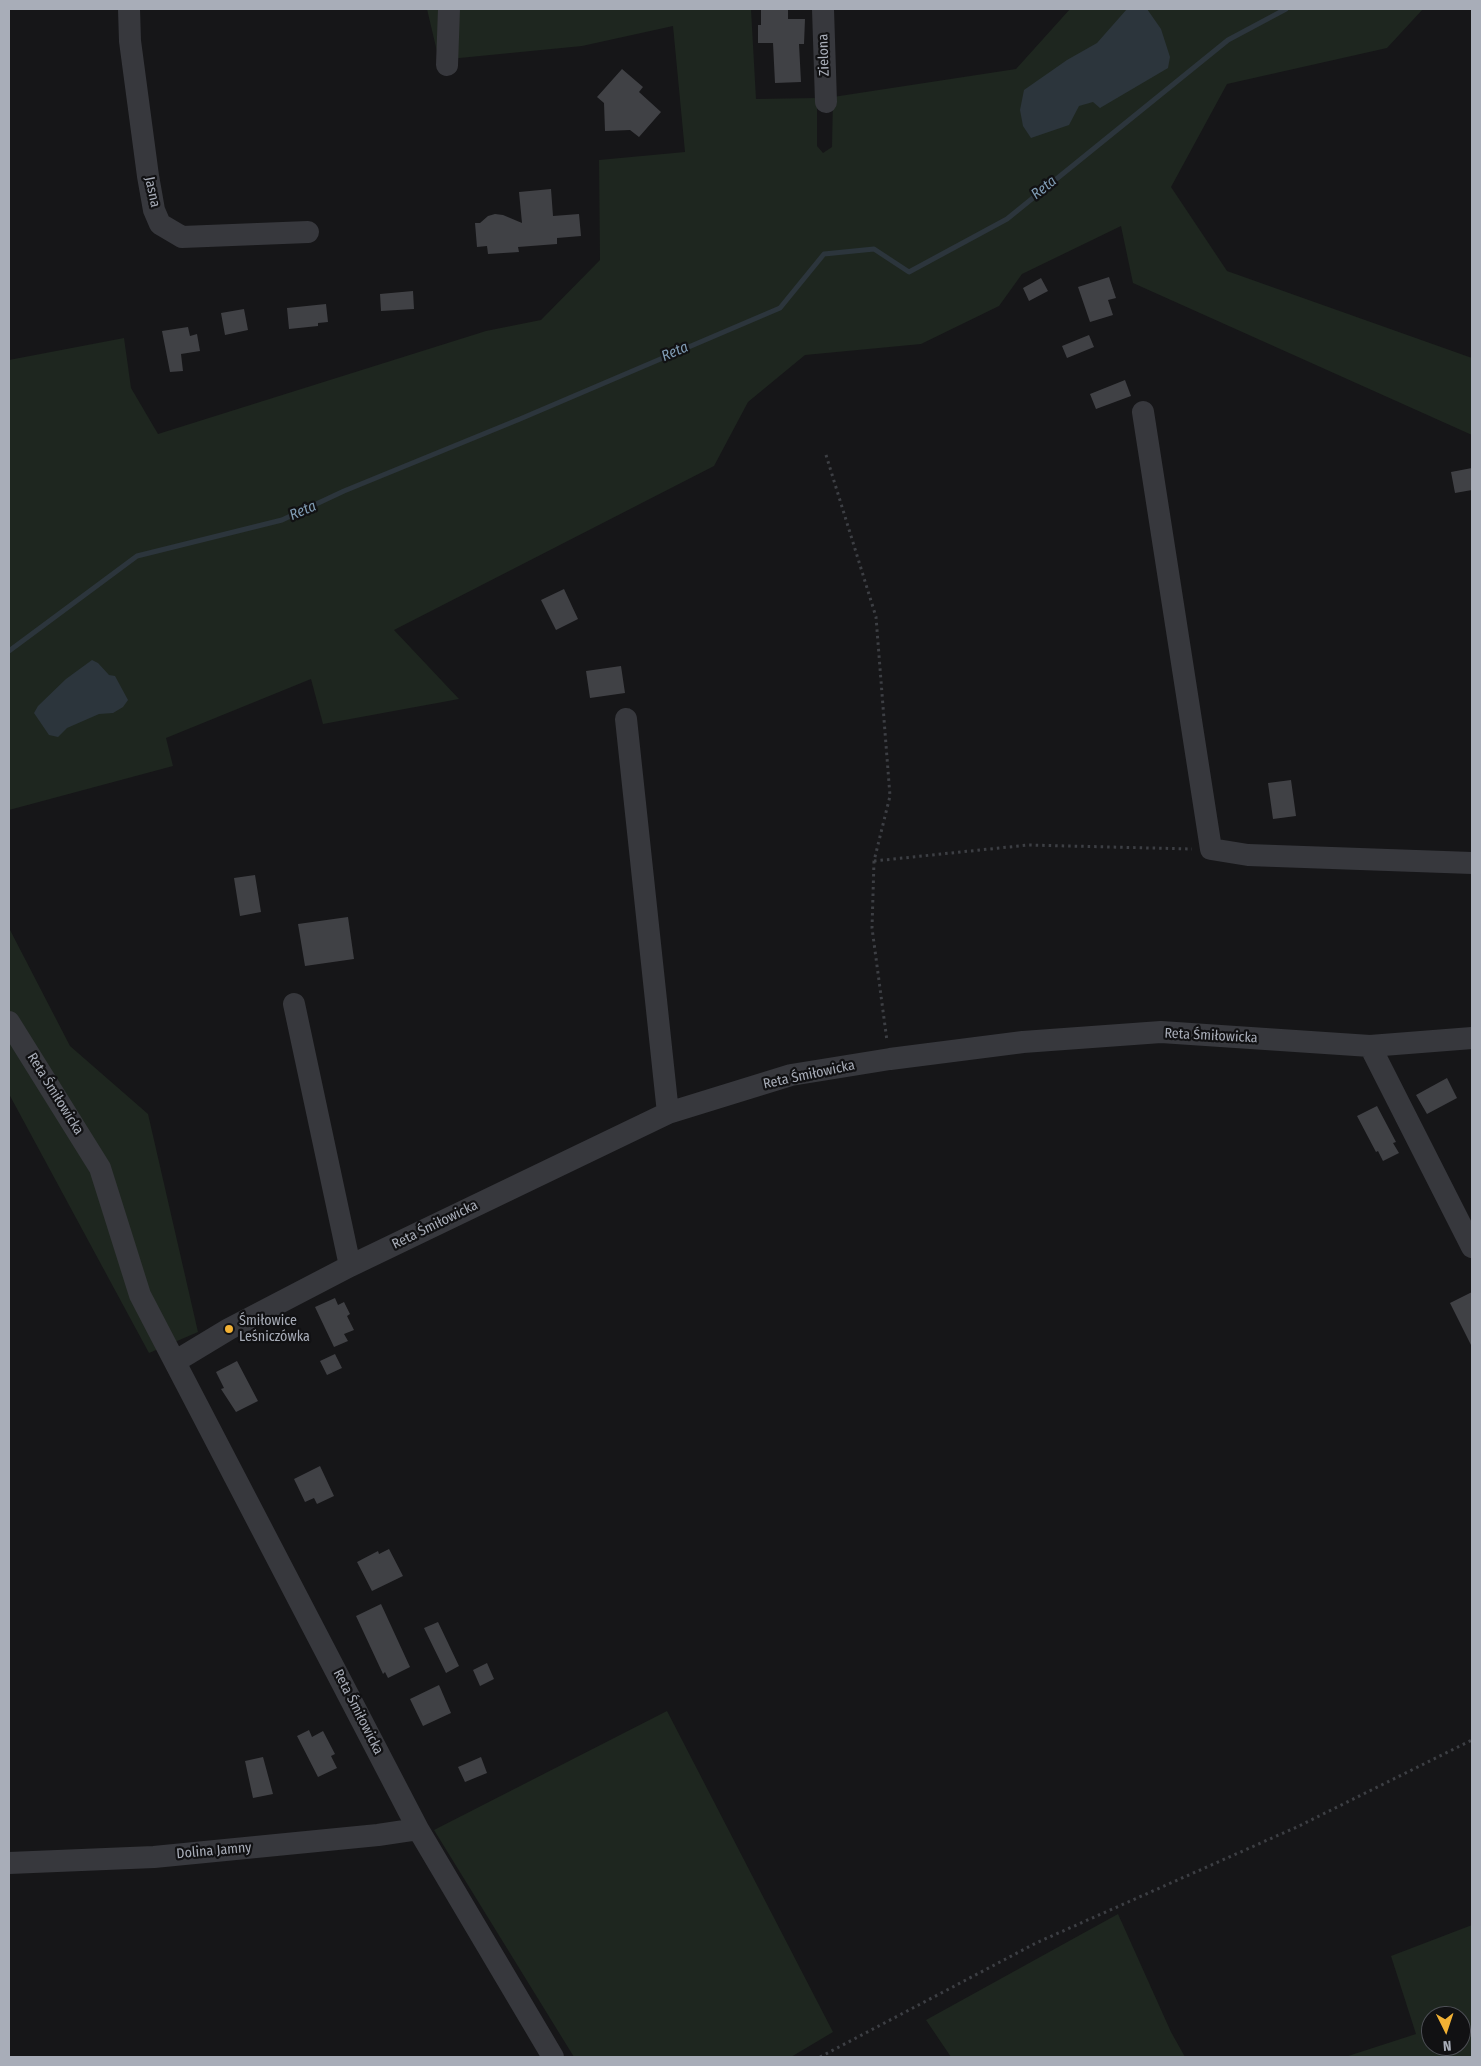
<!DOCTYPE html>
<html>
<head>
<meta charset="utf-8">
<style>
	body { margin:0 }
	#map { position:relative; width:1481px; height:2066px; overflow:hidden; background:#161618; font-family:"Fira Sans Condensed",sans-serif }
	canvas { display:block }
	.frame { position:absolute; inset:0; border:10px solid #a8adb8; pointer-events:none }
	.north { position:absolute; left:1421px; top:2006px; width:50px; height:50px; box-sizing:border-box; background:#111113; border:1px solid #4d4f55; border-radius:50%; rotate:176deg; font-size:14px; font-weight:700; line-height:20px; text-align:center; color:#a8adb8 }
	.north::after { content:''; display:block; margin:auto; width:18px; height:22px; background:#f2b134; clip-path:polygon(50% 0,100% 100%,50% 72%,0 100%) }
</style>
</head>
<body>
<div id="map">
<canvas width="1481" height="2066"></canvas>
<div class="frame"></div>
<div class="north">N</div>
</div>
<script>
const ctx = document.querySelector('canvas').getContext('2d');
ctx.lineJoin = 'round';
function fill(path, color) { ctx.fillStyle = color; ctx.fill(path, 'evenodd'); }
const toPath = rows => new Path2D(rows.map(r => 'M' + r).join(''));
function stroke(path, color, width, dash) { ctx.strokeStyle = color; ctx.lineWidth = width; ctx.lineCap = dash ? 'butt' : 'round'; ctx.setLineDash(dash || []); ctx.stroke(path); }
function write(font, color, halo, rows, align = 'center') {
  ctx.font = font + ' "Fira Sans Condensed",sans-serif'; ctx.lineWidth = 4.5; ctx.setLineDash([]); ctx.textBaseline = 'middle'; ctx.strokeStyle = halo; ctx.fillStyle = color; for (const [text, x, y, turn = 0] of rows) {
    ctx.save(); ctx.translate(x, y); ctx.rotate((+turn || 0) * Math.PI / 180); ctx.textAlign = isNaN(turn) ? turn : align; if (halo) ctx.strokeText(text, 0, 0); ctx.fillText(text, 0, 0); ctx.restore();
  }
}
const green = toPath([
	[427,9,751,9,756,99,817,98,817,146,823,153,832,147,833,97,1016,69,1070,9,1423,9,1387,48,1227,84,1171,187,1227,271,1472,358,1472,435,1133,283,1121,226,1022,274,999,306,921,344,805,355,748,402,714,466,394,630,459,699,323,724,311,679,166,738,173,766,9,810,9,360,124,338,131,388,158,434,486,331,541,320,600,260,599,160,685,152,673,26,582,46,439,60],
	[9,928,70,1046,148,1114,198,1332,149,1353,9,1094],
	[667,1711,833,2032,791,2057,574,2057,434,1830],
	[1118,1914,1171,2032,1185,2057,951,2057,926,2020],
	[1472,1925,1472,2057,1345,2057,1416,2034,1391,1956],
	[1431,2016,1461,2016,1461,2046,1431,2046]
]);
const water = toPath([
	[1127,9,1147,9,1161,29,1170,57,1168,68,1100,108,1093,102,1079,106,1069,125,1031,138,1023,126,1020,110,1024,90,1067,60,1097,43],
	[92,660,98,663,109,675,115,676,128,700,123,707,113,713,99,714,67,728,58,737,49,735,34,713,38,706,66,679]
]);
const stream = toPath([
	[9,651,137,556,282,520,344,491,520,419,780,308,824,254,874,249,909,272,1007,219,1228,40,1286,9]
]);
const building = toPath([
	[761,9,788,9,788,19,805,19,804,44,799,44,801,82,775,83,773,43,758,43,758,25,761,25],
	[622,69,643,87,639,92,661,112,639,137,630,130,605,131,604,103,597,97],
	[551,189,553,216,579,214,581,236,557,238,557,244,518,247,519,252,488,254,487,246,477,247,475,223,480,223,488,216,495,214,503,215,522,223,519,192],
	[1109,277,1116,298,1108,300,1113,315,1090,322,1078,287],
	[1041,278,1048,291,1029,301,1023,288],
	[413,291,414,309,381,311,380,294],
	[326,304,328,322,318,323,318,326,289,329,287,308],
	[244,309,248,330,225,335,221,313],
	[188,327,190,336,197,334,200,351,181,354,183,371,170,372,162,331],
	[1089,335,1094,347,1067,358,1062,346],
	[1125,380,1131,396,1096,409,1090,394],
	[1472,468,1472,490,1455,493,1451,472],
	[564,589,578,619,556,630,541,600],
	[621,666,625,693,590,698,586,671],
	[1291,780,1296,816,1273,819,1268,783],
	[255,875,261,912,240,916,234,878],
	[348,917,354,959,305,966,298,924],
	[1447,1078,1457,1098,1427,1114,1416,1095],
	[1377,1106,1396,1142,1393,1143,1399,1153,1383,1161,1378,1151,1376,1152,1357,1116],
	[1472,1292,1472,1347,1450,1303],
	[335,1298,338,1305,344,1302,350,1314,347,1316,354,1330,344,1334,348,1341,334,1347,315,1307],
	[335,1354,342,1368,327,1375,320,1361],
	[237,1361,258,1401,236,1412,221,1389,224,1388,216,1372],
	[320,1466,334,1496,317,1504,314,1498,305,1502,294,1479],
	[389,1549,403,1576,372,1591,357,1562,378,1551,379,1554],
	[381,1604,410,1667,388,1678,385,1672,383,1674,356,1616],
	[438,1622,459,1666,446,1673,424,1628],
	[487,1663,494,1679,480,1686,473,1670],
	[439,1685,451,1713,423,1726,410,1699],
	[309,1730,312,1737,323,1731,335,1754,331,1756,337,1768,318,1777,297,1736],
	[263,1757,273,1794,253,1798,245,1761],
	[481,1757,487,1773,465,1782,458,1767]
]);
const path = toPath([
	[826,455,876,617,890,796,874,861,872,928,887,1041],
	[874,861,1028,845,1192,849],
	[820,2057,1036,1943,1299,1826,1472,1740]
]);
const minor = toPath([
	[129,9,130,41,148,176,154,210,160,224,182,237,308,232],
	[823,9,826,102],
	[447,65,449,9],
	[1143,412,1211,849,1248,855,1472,863],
	[626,719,668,1113],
	[294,1004,350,1266],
	[9,1022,100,1168,140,1295,418,1829,553,2057],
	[1370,1046,1472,1247],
	[176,1361,229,1329,350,1266,668,1113,791,1075,890,1059,1023,1042,1161,1032,1370,1046,1472,1038],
	[9,1863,154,1857,378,1835,418,1829]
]);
const markers = [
	[229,1329,5,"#f2b134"]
];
const streetNames = [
	["Zielona",824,55,-92],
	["Jasna",152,192,78],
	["Reta Śmiłowicka",1211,1036,3],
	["Reta Śmiłowicka",809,1075,-12],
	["Reta Śmiłowicka",55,1094,58],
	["Reta Śmiłowicka",435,1225,-26],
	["Reta Śmiłowicka",358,1712,63],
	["Dolina Jamny",214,1851,-5]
];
const poiNames = [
	["Śmiłowice",239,1321],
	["Leśniczówka",239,1337]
];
const waterNames = [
	["Reta",1044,188,-39],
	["Reta",675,352,-23],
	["Reta",303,511,-23]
];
fill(green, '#1e261f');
fill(water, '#2c353c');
stroke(stream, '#2c353c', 5);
fill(building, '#404145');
stroke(path, '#3d3f44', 3, [2.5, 4]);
stroke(minor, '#37383d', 22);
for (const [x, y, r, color] of markers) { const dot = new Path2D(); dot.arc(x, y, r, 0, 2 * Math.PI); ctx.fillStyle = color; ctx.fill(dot); stroke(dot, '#111113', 2); }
write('14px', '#a8adb8', '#111113', streetNames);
write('14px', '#a8adb8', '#111113', poiNames, 'left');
write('italic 15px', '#7f9bb3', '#111113', waterNames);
</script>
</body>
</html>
